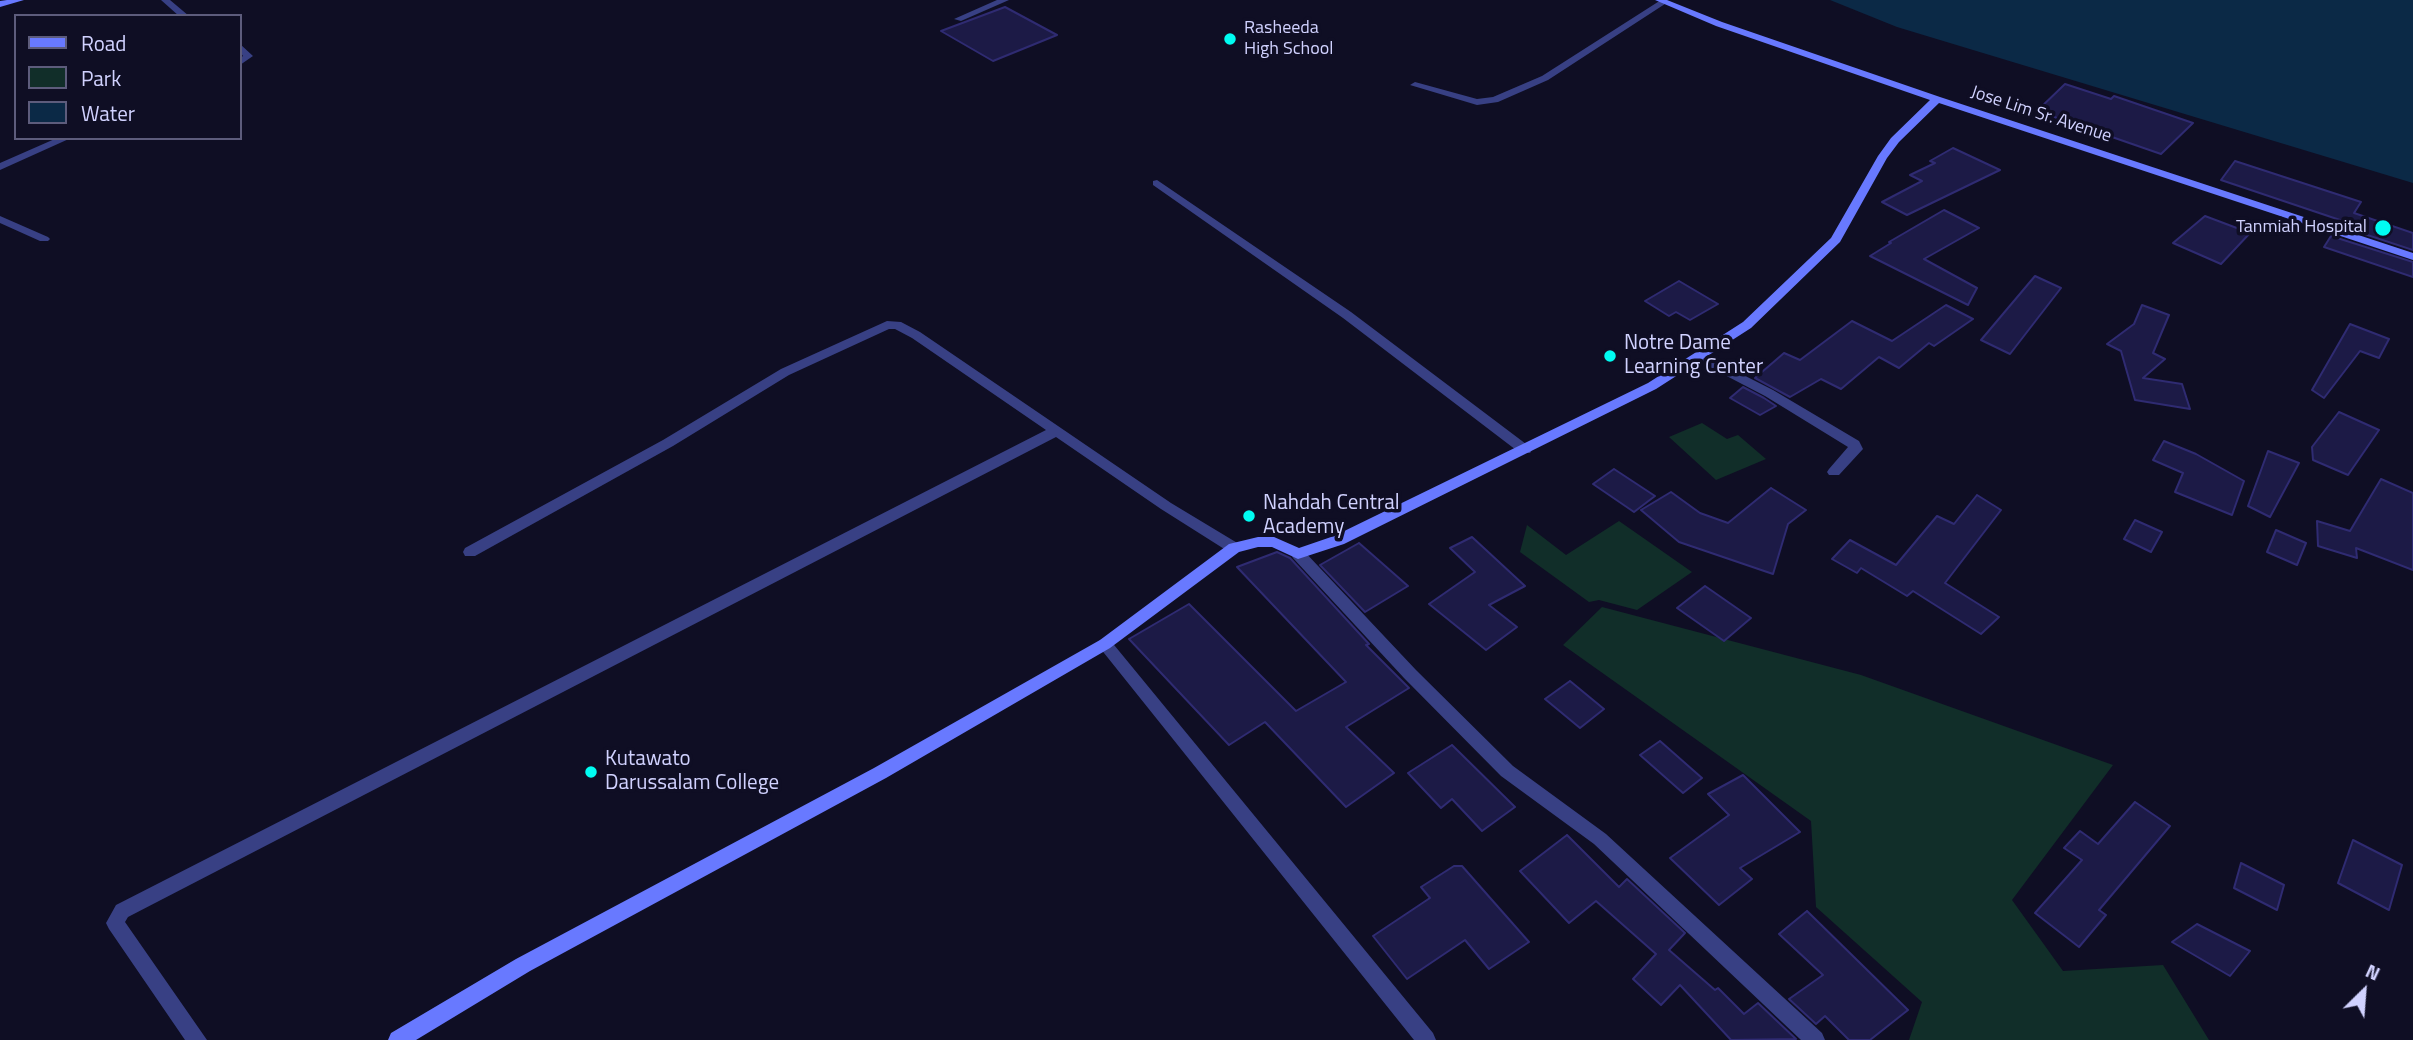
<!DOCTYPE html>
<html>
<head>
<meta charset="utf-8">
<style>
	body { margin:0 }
	#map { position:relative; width:2413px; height:1040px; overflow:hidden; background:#0f0e24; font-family:"Titillium Web",sans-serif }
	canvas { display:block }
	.legend { position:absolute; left:14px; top:14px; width:228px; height:126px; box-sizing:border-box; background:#0f0e24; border:2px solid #5d5c7c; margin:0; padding:9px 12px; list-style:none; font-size:21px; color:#d1d2ff }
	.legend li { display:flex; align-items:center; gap:14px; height:35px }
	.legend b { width:35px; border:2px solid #5d5c7c }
	.north { position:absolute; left:2329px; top:956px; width:70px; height:70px; -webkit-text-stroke:5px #0f0e24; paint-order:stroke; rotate:25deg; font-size:19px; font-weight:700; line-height:28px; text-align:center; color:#d1d2ff }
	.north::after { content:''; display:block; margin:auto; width:24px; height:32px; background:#d1d2ff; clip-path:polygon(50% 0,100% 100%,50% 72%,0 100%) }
</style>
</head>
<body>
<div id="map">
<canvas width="2413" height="1040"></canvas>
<ul class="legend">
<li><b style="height:9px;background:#6879ff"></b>Road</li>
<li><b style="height:19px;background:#112e29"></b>Park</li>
<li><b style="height:19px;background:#0b2946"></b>Water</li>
</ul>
<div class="north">N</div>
</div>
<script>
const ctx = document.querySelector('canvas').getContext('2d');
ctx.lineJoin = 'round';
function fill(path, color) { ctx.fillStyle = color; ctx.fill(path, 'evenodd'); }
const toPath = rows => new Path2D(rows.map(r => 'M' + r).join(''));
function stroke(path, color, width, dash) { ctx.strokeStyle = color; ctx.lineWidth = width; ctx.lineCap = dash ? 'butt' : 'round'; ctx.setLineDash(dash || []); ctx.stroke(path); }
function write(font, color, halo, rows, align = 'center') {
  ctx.font = font + ' "Titillium Web",sans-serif'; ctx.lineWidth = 7; ctx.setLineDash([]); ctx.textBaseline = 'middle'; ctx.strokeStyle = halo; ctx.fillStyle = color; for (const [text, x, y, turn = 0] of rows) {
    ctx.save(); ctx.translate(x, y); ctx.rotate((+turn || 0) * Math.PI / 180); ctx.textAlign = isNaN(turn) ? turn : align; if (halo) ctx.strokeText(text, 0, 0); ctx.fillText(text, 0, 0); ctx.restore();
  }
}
const green = toPath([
	[1702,423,1727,439,1738,435,1766,459,1716,480,1669,437],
	[1619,521,1692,572,1637,610,1599,600,1589,602,1520,552,1527,525,1566,555],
	[1602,607,1861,675,2113,765,2012,900,2063,971,2163,965,2209,1040,1909,1040,1922,1002,1816,907,1811,821,1563,645]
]);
const water = toPath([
	[1830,0,2413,0,2413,183,1897,27]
]);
const building = toPath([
	[1005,7,1057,35,993,61,941,31,1005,7],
	[2065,84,2111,99,2114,96,2193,123,2161,154,2037,111,2065,84],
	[1953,148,2000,170,1907,215,1882,202,1922,181,1910,175,1935,163,1930,161,1953,148],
	[2235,161,2361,202,2354,213,2413,233,2413,250,2337,225,2340,220,2221,180,2235,161],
	[1944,210,1979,228,1924,259,1977,288,1968,305,1870,256,1891,243,1889,242,1944,210],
	[2205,216,2250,233,2221,264,2173,243,2205,216],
	[2331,236,2413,262,2413,277,2324,247,2331,236],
	[2035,276,2061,288,2010,354,1981,340,2035,276],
	[1679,281,1718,304,1690,320,1676,312,1669,316,1645,301,1679,281],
	[1946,305,1973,319,1934,346,1929,343,1899,368,1879,357,1841,389,1821,379,1790,397,1755,378,1784,353,1800,360,1852,321,1892,341,1946,305],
	[2142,305,2169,315,2153,353,2165,359,2143,378,2182,384,2190,409,2135,400,2121,351,2107,344,2134,324,2142,305],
	[2350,324,2389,339,2379,358,2360,351,2324,398,2312,390,2350,324],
	[1743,387,1764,398,1776,406,1760,415,1730,398,1743,387],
	[2339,412,2379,430,2348,475,2313,460,2312,447,2339,412],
	[2164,441,2196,454,2244,481,2232,515,2175,492,2183,473,2153,460,2164,441],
	[2268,451,2299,463,2270,517,2248,506,2268,451],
	[1614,469,1655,496,1634,512,1593,484,1614,469],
	[2381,479,2413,493,2413,570,2356,548,2357,558,2318,546,2317,521,2350,531,2381,479],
	[1771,488,1806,510,1788,524,1773,574,1679,542,1641,510,1671,492,1700,513,1728,523,1771,488],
	[1977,495,2001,510,1945,583,1999,617,1981,634,1913,591,1907,596,1861,568,1857,573,1832,559,1850,540,1896,565,1937,516,1954,524,1977,495],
	[2135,520,2162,532,2151,552,2124,539,2135,520],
	[2276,530,2306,543,2297,565,2267,552,2276,530],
	[1472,537,1525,586,1489,605,1517,627,1486,650,1429,604,1475,572,1450,548,1472,537],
	[1359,543,1408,586,1365,612,1320,565,1359,543],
	[1277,552,1290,558,1369,644,1366,645,1409,688,1346,727,1394,773,1346,807,1265,722,1229,745,1129,639,1189,604,1296,711,1346,682,1237,567,1277,552],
	[1705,586,1751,618,1724,641,1677,608,1705,586],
	[1570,681,1604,709,1580,728,1545,699,1570,681],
	[1660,741,1702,778,1683,793,1640,755,1660,741],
	[1452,745,1515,807,1482,831,1452,799,1441,808,1408,773,1452,745],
	[1743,775,1800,832,1740,868,1752,879,1719,905,1670,858,1729,815,1708,794,1743,775],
	[2135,802,2170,826,2099,910,2106,915,2079,947,2035,913,2082,860,2064,848,2080,831,2098,844,2135,802],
	[1567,835,1619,887,1627,879,1685,933,1669,950,1715,990,1718,988,1744,1014,1758,1003,1796,1039,1731,1040,1680,985,1661,1005,1633,979,1656,954,1596,901,1569,923,1520,871,1567,835],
	[2353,840,2402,865,2389,910,2338,883,2353,840],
	[2241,863,2284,885,2277,910,2234,888,2241,863],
	[1454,866,1462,866,1529,942,1489,969,1465,940,1407,979,1373,936,1430,898,1421,887,1454,866],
	[1807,911,1908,1010,1870,1040,1849,1040,1825,1016,1816,1024,1789,999,1823,975,1779,934,1807,911],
	[2197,924,2250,951,2230,976,2172,942,2197,924]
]);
const street = toPath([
	[161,0,170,0,189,16,179,16,161,0],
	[997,0,1009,0,961,21,954,19,997,0],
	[1661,0,1668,2,1548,80,1498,102,1477,105,1410,85,1415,82,1477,99,1493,97,1542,76,1661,0],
	[240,44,253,56,240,65,240,58,243,56,240,52,240,44],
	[57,138,71,138,0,170,0,163,57,138],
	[1157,180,1351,312,1530,447,1532,450,1530,453,1520,453,1343,318,1153,185,1153,181,1157,180],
	[0,216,48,237,50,239,48,241,40,241,0,223,0,216],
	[887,321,901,322,920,332,1171,503,1239,544,1241,548,1239,552,1229,552,1161,509,1056,437,128,917,125,922,207,1040,185,1040,109,929,106,923,116,905,1046,430,912,338,895,329,889,329,789,375,673,446,475,556,465,556,463,552,465,548,663,440,781,369,887,321],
	[1700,353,1773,390,1859,441,1863,449,1839,475,1829,475,1827,472,1829,469,1848,447,1765,396,1696,360,1694,357,1696,354,1700,353],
	[1298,549,1303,550,1416,670,1513,766,1606,834,1822,1033,1825,1040,1801,1040,1594,844,1501,776,1404,678,1293,558,1291,554,1293,550,1298,549],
	[1105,638,1110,640,1433,1033,1436,1040,1414,1040,1100,648,1097,644,1100,640,1105,638]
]);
const secondary = toPath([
	[7,0,24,0,0,7,0,1,7,0],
	[1655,0,1667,0,1722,22,1940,97,2413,253,2413,260,1939,103,1899,142,1887,158,1840,242,1751,328,1656,389,1344,544,1298,559,1272,547,1258,547,1239,552,1110,648,886,778,530,971,416,1040,388,1040,391,1033,516,959,874,768,1100,640,1229,544,1258,537,1274,537,1299,548,1334,536,1648,383,1743,322,1831,238,1878,156,1891,138,1930,100,1716,26,1655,0]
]);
const markers = [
	[1230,39,7,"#00fcf2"],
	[2383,228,9,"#00fcf2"],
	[1610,356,7,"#00fcf2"],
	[1249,516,7,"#00fcf2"],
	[591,772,7,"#00fcf2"]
];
const farPoinames = [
	["Rasheeda",1244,29],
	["High School",1244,50],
	["Tanmiah Hospital",2367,228,"right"]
];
const farStreetnames = [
	["Jose Lim Sr. Avenue",2041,115,18]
];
const poiNames = [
	["Notre Dame",1624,344],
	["Learning Center",1624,368],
	["Nahdah Central",1263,504],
	["Academy",1263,528],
	["Kutawato",605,760],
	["Darussalam College",605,784]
];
fill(green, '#112e29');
fill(water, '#0b2946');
fill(building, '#1c1a46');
stroke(building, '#2f2b72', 2);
fill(street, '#384084');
fill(secondary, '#6879ff');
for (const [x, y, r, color] of markers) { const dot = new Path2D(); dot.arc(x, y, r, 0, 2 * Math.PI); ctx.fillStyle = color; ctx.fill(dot); stroke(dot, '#0f0e24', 2.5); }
write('18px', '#d1d2ff', '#0f0e24', farPoinames, 'left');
write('18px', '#d1d2ff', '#0f0e24', farStreetnames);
write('21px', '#d1d2ff', '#0f0e24', poiNames, 'left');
</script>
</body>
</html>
